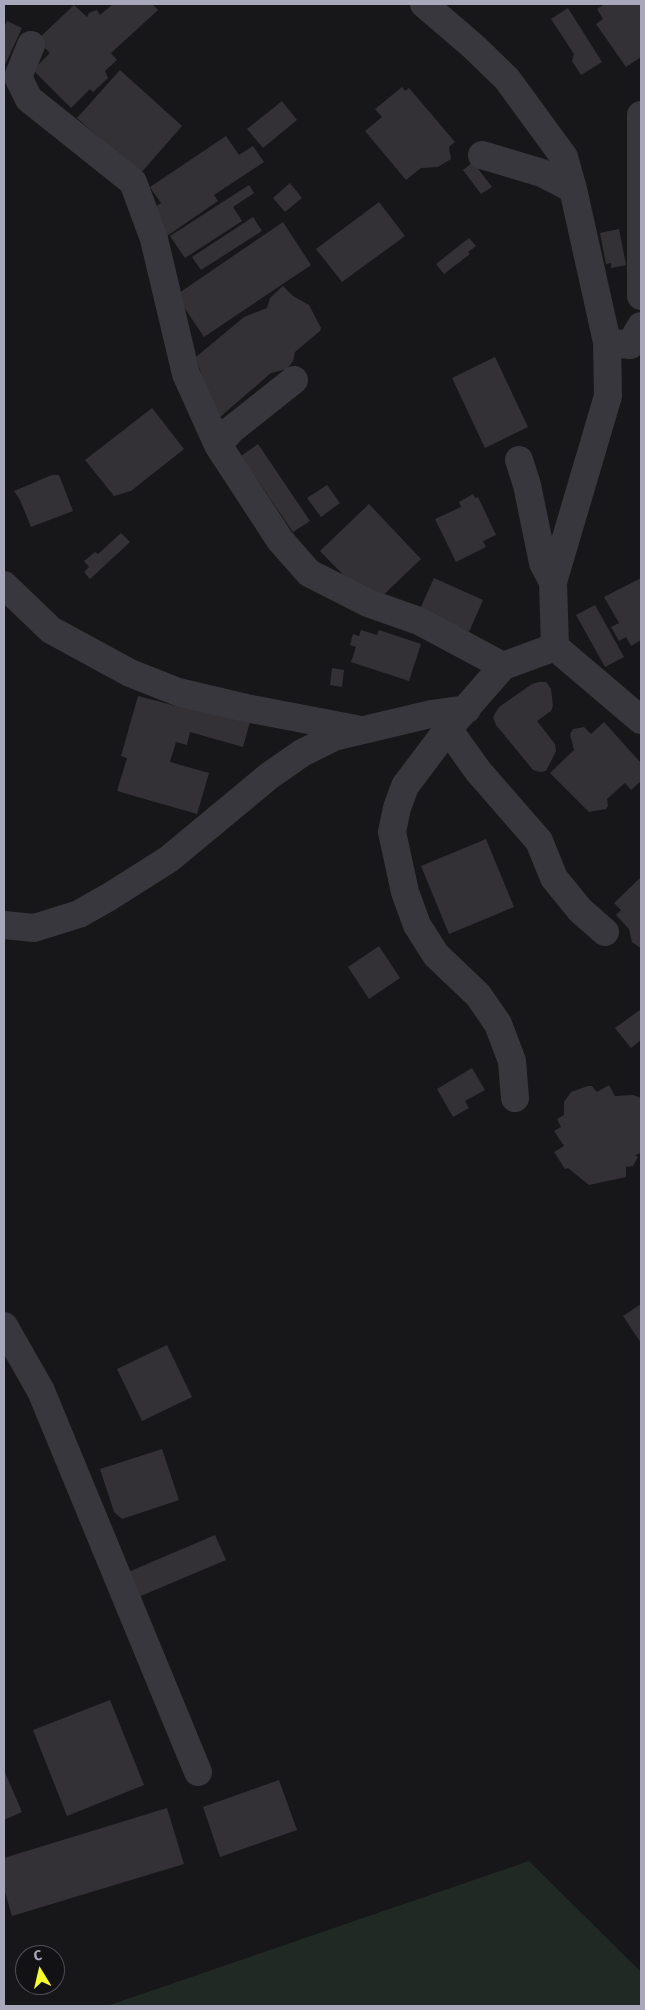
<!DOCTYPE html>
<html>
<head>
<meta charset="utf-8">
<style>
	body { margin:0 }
	#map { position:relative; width:645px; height:2010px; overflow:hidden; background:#171719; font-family:"Fira Sans",sans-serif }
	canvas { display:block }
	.frame { position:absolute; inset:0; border:5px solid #a9a8ba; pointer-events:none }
	.north { position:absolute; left:15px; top:1945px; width:50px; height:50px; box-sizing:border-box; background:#121214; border:1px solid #4e4e56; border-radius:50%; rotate:351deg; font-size:14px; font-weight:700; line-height:20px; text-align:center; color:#a9a8ba }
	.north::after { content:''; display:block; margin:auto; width:18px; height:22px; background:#f7fd2a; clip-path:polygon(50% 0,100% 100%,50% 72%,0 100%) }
</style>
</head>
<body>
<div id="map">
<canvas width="645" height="2010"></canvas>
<div class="frame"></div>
<div class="north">С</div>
</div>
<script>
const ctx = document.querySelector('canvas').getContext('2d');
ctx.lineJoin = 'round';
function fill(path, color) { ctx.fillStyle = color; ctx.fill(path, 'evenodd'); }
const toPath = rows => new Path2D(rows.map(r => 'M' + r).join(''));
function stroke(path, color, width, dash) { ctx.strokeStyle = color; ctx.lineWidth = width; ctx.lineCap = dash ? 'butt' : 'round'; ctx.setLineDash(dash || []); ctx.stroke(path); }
const green = toPath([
	[529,1861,641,1972,641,2006,107,2006]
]);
const building = toPath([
	[113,4,152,4,158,10,111,53,117,60,105,71,108,78,93,92,90,89,71,108,33,70,50,53,37,40,74,5,87,17,89,13,94,11,97,10,100,15],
	[605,4,641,4,641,57,626,67,596,24,603,19,597,9],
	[568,8,602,62,581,75,572,61,574,54,551,19],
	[7,21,22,28,4,67,4,27],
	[120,70,182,126,140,174,77,118],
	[402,87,405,91,409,88,455,142,449,147,451,159,438,167,421,168,406,180,365,131,382,117,375,109],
	[282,101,297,120,263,148,247,129],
	[226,136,239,155,253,146,264,162,214,195,218,201,167,236,146,214,161,203,150,187],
	[473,162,492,187,481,194,463,170],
	[290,183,302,198,285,212,273,198],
	[249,185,254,193,233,207,242,221,185,258,170,236],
	[379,202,405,236,342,282,316,249],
	[253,217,262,231,201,270,192,257],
	[283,222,311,265,204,337,176,295],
	[619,229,626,265,611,268,611,263,606,264,600,233],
	[469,238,476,246,468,252,470,254,444,274,436,264],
	[283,286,293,296,309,305,321,328,320,331,295,352,293,361,287,369,271,373,220,417,215,418,196,357,244,317,267,308,270,298],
	[495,357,528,427,485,448,452,378],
	[152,408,184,449,131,491,114,496,85,460],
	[258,444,310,521,293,532,241,456],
	[52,475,59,475,73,511,31,527,20,500,14,491],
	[327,485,340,503,321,517,307,498],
	[473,494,475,498,478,497,496,535,483,541,486,547,456,562,435,519,461,507,459,502],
	[369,504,421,559,376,602,361,593,320,551],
	[121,533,130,542,90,579,84,572,89,567,84,561,95,552,98,554],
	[434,578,483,600,469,632,420,609],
	[641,578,641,640,631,646,626,637,619,641,611,627,619,623,604,597],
	[595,605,624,657,605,667,576,615],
	[361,630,377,635,379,630,421,644,409,681,351,662,356,647,350,645,353,634,359,636],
	[332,668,344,670,342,687,330,685],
	[539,682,546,682,551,689,553,706,551,711,537,721,555,744,556,751,546,771,540,772,533,770,496,725,493,717,499,707,532,684],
	[138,696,176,706,178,702,250,722,243,747,190,732,187,745,176,742,170,762,209,773,197,814,117,791,127,758,121,756],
	[604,722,641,763,641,781,631,790,625,783,607,799,608,806,606,809,589,812,550,773,574,750,570,734,573,729,584,727,591,734],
	[486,839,514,907,449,934,421,866],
	[641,877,641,947,639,947,632,942,629,929,616,915,621,910,614,903],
	[379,946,400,978,369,999,348,967],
	[641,1009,641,1040,631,1048,615,1028],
	[472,1068,485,1090,465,1101,469,1108,453,1117,437,1089],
	[609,1085,615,1096,633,1095,641,1098,641,1153,635,1155,638,1157,633,1166,626,1167,626,1177,589,1185,568,1168,565,1169,554,1152,564,1146,554,1131,561,1127,557,1119,564,1115,564,1102,571,1092,588,1086,592,1086,597,1092],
	[641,1304,641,1343,623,1316],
	[167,1345,192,1397,142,1421,117,1369],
	[162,1449,179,1500,122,1519,114,1512,100,1469],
	[215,1535,226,1560,136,1598,126,1573],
	[110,1700,144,1785,67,1816,33,1730],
	[4,1770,22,1812,4,1820],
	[279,1780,297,1830,220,1857,203,1807],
	[167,1808,184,1864,12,1916,4,1889,4,1858]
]);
const street = toPath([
	[424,4,474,47,507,79,564,157,573,189,607,342,608,396,553,582,555,647,641,720],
	[31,45,18,77,29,99,133,182,154,239,186,374,218,445,280,540,309,573,368,603,419,621,503,666],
	[641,115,641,296],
	[482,155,542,173,573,189],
	[607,342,630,345,641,326],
	[218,445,231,430,294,380],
	[519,460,527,485,543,563,553,582],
	[4,585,51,630,130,673,178,692,246,708,356,729],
	[448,729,478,771,539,841,554,878,580,910,605,932],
	[4,925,34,928,79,914,109,897,169,859,269,776,302,753,334,737,431,714,467,709],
	[515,1098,512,1061,498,1024,478,995,436,955,417,925,405,892,392,832,397,808,405,786,448,729,503,666,555,647],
	[4,1326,41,1391,198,1772]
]);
fill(green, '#202924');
fill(building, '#333135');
stroke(street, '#39373e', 28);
</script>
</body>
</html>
